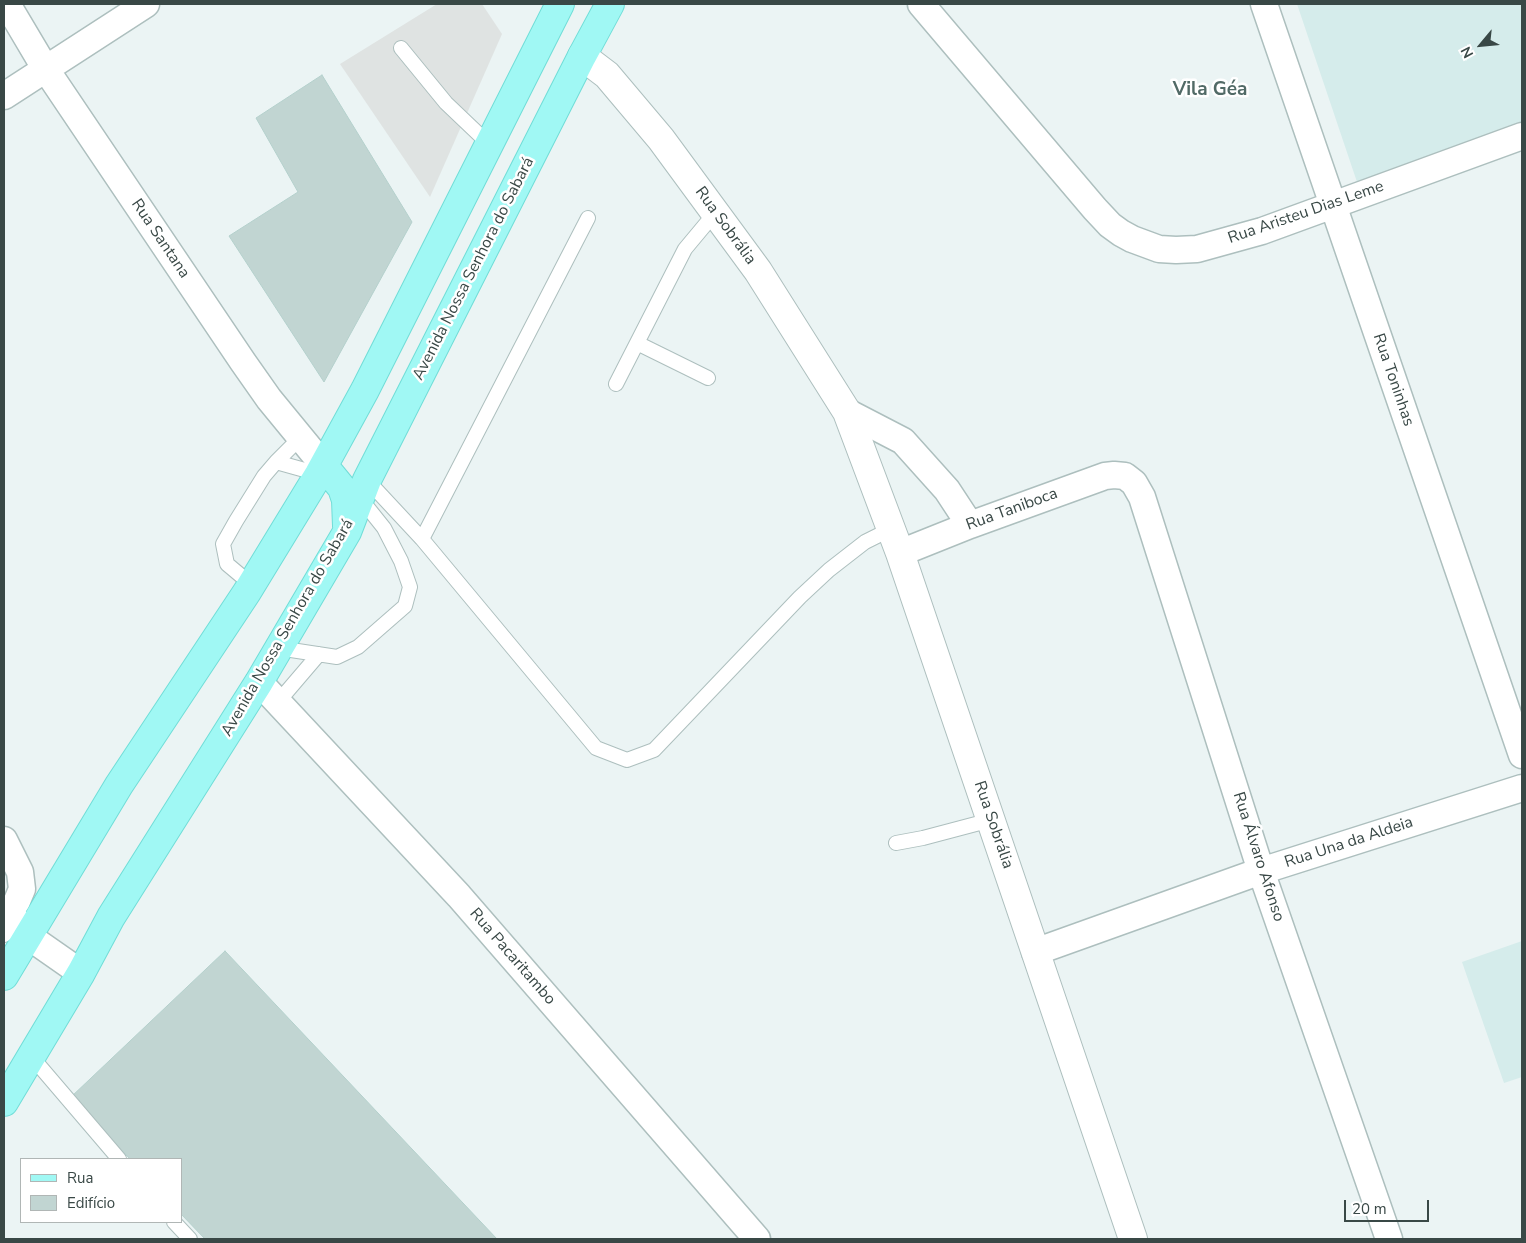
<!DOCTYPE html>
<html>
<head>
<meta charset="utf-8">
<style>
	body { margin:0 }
	#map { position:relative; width:1526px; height:1243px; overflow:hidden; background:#ebf4f4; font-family:"Nunito Sans",sans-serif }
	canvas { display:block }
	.frame { position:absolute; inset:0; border:5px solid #394846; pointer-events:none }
	.legend { position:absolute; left:20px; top:1158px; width:162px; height:65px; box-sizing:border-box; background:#fff; border:1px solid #b0b6b5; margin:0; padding:6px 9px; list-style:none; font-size:15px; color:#394846 }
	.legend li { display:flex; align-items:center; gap:10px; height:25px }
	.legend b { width:25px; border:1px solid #b0b6b5 }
	.north { position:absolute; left:1456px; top:20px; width:50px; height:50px; -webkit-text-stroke:4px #fff; paint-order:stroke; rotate:242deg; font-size:14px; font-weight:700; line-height:20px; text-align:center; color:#394846 }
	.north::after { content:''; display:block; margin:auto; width:18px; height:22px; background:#394846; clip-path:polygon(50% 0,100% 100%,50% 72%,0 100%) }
	.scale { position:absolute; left:1344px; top:1200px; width:85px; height:22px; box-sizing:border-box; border:2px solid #394846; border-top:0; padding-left:6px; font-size:15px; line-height:18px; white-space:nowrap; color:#394846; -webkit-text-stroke:4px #fff; paint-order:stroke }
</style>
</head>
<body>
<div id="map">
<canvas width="1526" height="1243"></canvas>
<div class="frame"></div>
<ul class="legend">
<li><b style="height:6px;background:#a0f8f4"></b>Rua</li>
<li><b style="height:14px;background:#c1d5d2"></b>Edifício</li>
</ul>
<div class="north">N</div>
<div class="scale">20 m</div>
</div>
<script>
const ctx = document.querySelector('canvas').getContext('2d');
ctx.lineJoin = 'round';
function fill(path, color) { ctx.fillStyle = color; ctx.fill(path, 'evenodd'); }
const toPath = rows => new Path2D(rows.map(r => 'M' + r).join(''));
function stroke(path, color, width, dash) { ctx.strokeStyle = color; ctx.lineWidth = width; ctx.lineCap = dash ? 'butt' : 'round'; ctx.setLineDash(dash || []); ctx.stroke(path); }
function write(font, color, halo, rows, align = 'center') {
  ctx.font = font + ' "Nunito Sans",sans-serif'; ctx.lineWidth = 5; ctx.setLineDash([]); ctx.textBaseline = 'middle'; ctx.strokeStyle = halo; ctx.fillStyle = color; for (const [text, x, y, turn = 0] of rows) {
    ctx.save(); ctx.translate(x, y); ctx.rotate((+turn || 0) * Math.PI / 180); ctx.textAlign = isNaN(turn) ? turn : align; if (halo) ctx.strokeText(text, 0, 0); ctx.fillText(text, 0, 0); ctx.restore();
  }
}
const education = toPath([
	[1297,4,1522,4,1522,122,1357,182],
	[1522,941,1522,1077,1504,1083,1462,962]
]);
const parking = toPath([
	[437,4,482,4,502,34,430,197,340,64]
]);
const building = toPath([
	[322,75,412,222,324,382,229,236,298,192,256,118,322,75],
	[225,951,497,1239,205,1239,181,1214,181,1159,130,1159,71,1097,225,951]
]);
const service = toPath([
	[401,48,446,103,489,144],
	[637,343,708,378],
	[616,384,685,249,715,213],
	[276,462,301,437],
	[367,480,422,539,596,748,627,760,654,750,800,597,829,570,865,542,891,529],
	[422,539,588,218],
	[252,585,227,564,223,544,236,521,264,476,276,462,319,474],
	[278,648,337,657,358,647,405,606,410,587,401,561,384,528,360,498],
	[278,702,319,654],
	[896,843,923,838,991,820],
	[4,935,19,924],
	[31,1056,119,1159],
	[174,1222,190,1239]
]);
const minor = toPath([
	[7,4,45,68,243,362,269,399,324,466],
	[921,4,1095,209,1110,225,1121,233,1132,239,1159,249,1176,250,1197,249,1262,231,1522,136],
	[1264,4,1522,755],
	[4,96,146,4],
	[847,412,903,441,947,490,970,525],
	[900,553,970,525,1105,476,1114,475,1125,476,1134,483,1142,497,1261,871,1389,1239],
	[259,682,459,896,757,1239],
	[4,840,20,872,22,889,17,901,10,912],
	[4,916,10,912,28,936,81,973],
	[1035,952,1261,871,1522,788]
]);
const tertiary = toPath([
	[582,56,607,75,661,139,758,271,847,412,900,553,1133,1239]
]);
const primary = toPath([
	[324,466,342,488,346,500,347,526],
	[4,976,119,785,247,592,319,474,365,390,560,4],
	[4,1102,81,973,111,917,259,682,347,532,367,480,582,56,610,4]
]);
const streetNames = [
	["Rua Aristeu Dias Leme",1306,213,-19],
	["Rua Sobrália",725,226,54],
	["Rua Santana",160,239,56],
	["Avenida Nossa Senhora do Sabará",474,269,-63],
	["Rua Toninhas",1393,380,71],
	["Rua Taniboca",1012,510,-20],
	["Avenida Nossa Senhora do Sabará",288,628,-60],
	["Rua Sobrália",993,825,71],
	["Rua Una da Aldeia",1349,843,-18],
	["Rua Álvaro Afonso",1258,857,72],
	["Rua Pacaritambo",512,957,49]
];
const quarterNames = [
	["Vila Géa",1210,90]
];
fill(education, '#d5eceb');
fill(parking, '#dfe3e2');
fill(building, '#c1d5d2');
stroke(building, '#b4d0cc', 1);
stroke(service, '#adbfbe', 16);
stroke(minor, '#adbfbe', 29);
stroke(tertiary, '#adbfbe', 30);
stroke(primary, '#70ddd7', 30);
stroke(service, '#fff', 14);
stroke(minor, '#fff', 26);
stroke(tertiary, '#fff', 28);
stroke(primary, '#a0f8f4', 28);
write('16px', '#394846', '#fff', streetNames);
write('bold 19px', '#516a66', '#fff', quarterNames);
</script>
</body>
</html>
